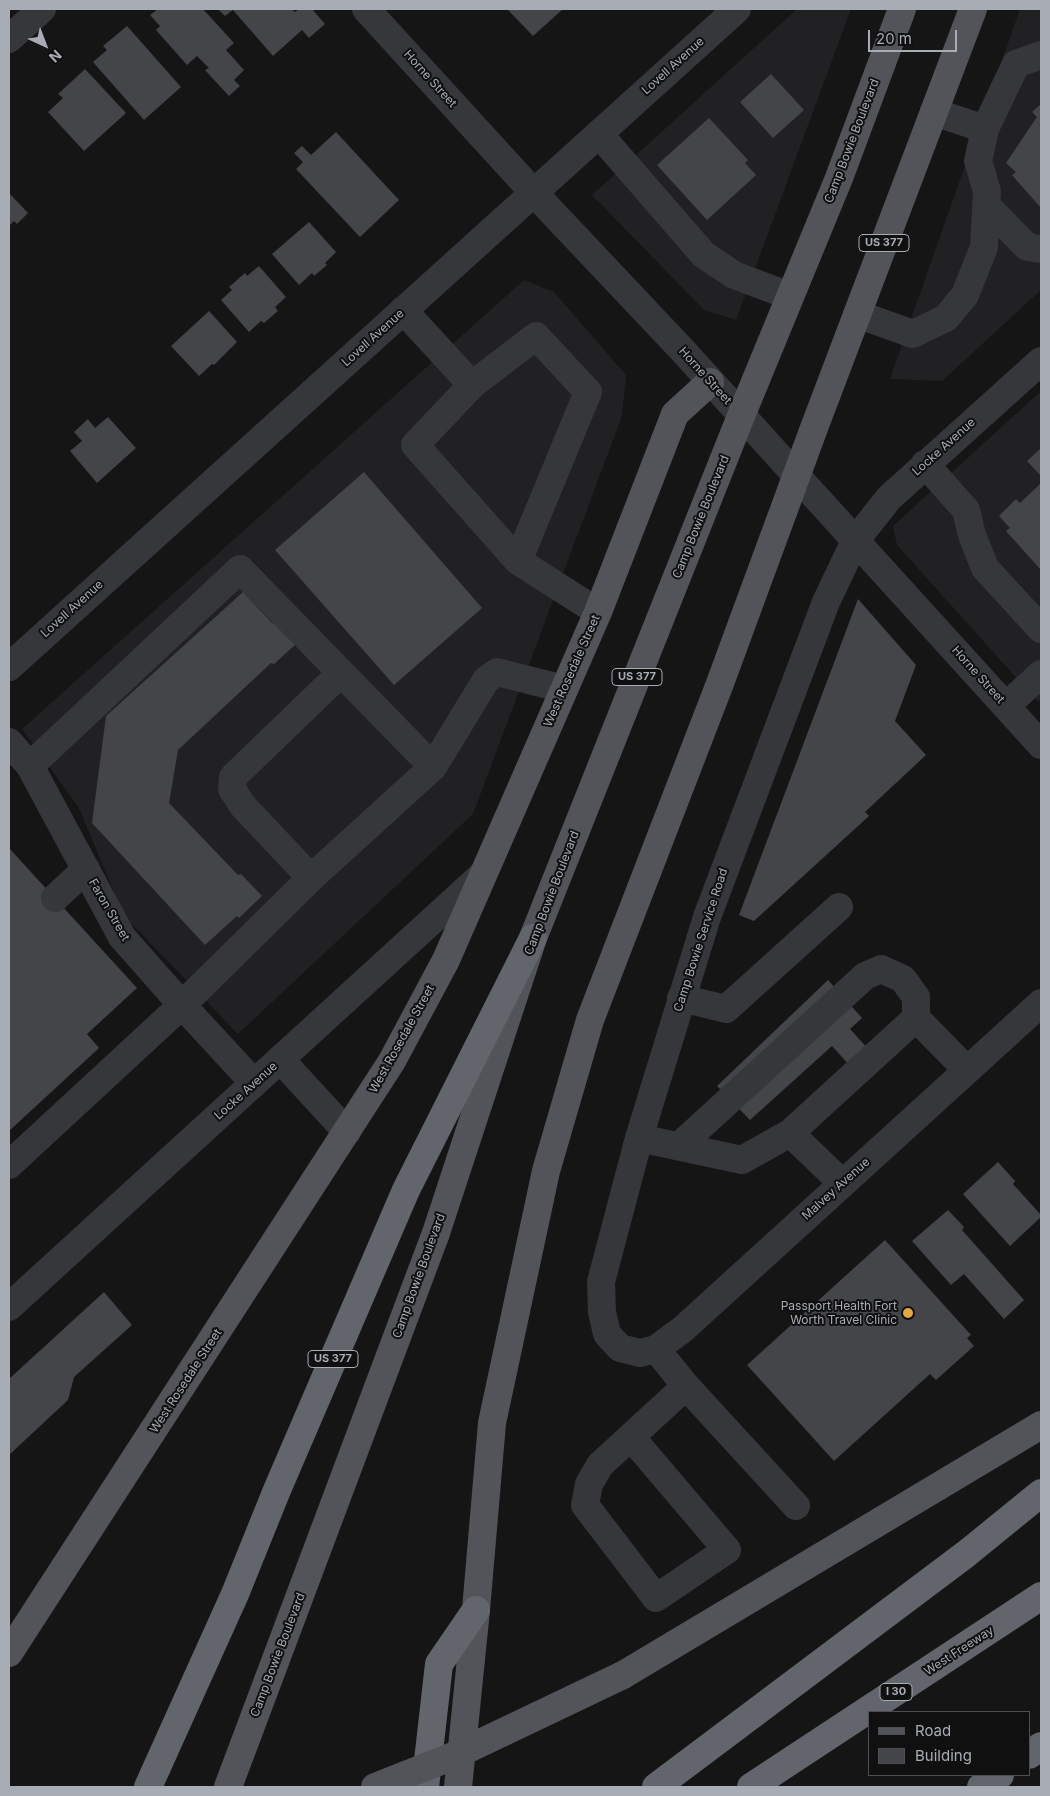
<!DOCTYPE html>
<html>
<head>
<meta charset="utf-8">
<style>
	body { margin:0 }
	#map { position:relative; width:1050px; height:1796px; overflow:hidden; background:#151516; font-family:Inter,sans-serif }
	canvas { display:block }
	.frame { position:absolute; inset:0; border:10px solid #a8acb5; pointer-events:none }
	.legend { position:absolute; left:868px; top:1711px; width:162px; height:65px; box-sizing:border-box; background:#101011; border:1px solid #4d4e53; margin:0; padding:6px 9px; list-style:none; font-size:15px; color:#a8acb5 }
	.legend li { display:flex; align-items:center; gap:10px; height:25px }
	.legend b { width:25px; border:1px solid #4d4e53 }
	.north { position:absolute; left:20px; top:20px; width:50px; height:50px; -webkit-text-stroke:4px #101011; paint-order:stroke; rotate:137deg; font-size:14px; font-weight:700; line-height:20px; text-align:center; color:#a8acb5 }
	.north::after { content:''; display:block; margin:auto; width:18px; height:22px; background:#a8acb5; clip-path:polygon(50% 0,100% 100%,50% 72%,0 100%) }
	.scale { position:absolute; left:868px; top:30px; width:89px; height:22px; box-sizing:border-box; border:2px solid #a8acb5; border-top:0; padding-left:6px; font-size:15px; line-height:18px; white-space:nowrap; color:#a8acb5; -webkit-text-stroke:4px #101011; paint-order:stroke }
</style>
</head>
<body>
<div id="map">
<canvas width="1050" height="1796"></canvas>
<div class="frame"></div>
<ul class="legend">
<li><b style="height:6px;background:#52545a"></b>Road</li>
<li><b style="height:14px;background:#444549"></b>Building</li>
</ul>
<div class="north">N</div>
<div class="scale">20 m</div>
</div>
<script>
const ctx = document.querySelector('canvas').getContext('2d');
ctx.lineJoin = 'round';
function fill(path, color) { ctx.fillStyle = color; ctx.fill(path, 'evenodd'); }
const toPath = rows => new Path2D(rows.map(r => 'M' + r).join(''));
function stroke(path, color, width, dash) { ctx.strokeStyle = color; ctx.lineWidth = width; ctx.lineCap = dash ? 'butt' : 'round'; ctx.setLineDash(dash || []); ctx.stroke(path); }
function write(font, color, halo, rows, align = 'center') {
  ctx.font = font + ' Inter,sans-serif'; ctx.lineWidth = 4; ctx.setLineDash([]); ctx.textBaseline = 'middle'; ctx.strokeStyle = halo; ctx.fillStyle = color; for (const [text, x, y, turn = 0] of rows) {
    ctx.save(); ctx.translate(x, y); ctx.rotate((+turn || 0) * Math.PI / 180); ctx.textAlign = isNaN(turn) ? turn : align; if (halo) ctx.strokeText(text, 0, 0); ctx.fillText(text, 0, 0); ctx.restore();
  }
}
const built = toPath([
	[797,9,851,9,736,320,704,310,592,195],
	[1020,9,1041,9,1041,290,942,381,890,379],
	[524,280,554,292,626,375,622,416,473,814,238,1034,124,916,79,808,22,729],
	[1041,391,1041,699,1038,702,897,545,893,526]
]);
const building = toPath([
	[158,9,203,9,234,43,226,50,244,70,234,80,240,86,229,96,205,70,209,68,197,56,187,65,156,30,160,26,150,15],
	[218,9,291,9,295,12,299,9,312,9,325,24,309,38,302,30,273,56,233,10,225,16],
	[507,9,563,9,533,36],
	[127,26,181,87,144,120,93,62,107,50,103,46],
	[85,69,126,113,84,151,48,112,63,98,58,94],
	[771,74,804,110,773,138,740,102],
	[1041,104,1041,208,1012,175,1016,172,1006,163,1037,117,1032,112],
	[709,118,748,160,745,163,756,175,707,220,657,165],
	[336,132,399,200,360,237,296,169,303,162,294,153,302,146,311,155],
	[9,193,28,213,17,224,14,221,9,226],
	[309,222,336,252,325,263,327,265,314,276,312,273,299,285,272,254],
	[259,266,286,297,275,307,278,311,264,323,261,321,249,332,221,300,232,290,229,287,245,273,247,276],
	[209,311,237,342,214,365,212,364,199,376,171,346],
	[108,417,136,448,97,483,70,451,82,441,74,432,88,419,95,428],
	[1041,448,1041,476,1027,461],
	[364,472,482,608,394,685,275,550],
	[1041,483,1041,570,1006,531,1010,528,999,516,1016,499,1020,503],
	[243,592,272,623,274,621,296,644,274,664,271,663,178,750,169,803,238,875,241,874,262,896,239,918,237,916,205,945,92,823,106,716],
	[858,599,916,665,895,721,926,755,865,812,869,816,754,921,739,915],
	[9,848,137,988,87,1034,99,1048,9,1131],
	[828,980,862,1018,850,1029,870,1051,852,1068,832,1046,750,1120,717,1086],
	[998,1162,1015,1181,1013,1184,1041,1215,1041,1217,1010,1246,963,1194],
	[948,1210,964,1227,962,1230,1024,1300,1004,1319,964,1274,951,1285,912,1241],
	[885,1240,971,1335,967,1338,974,1346,936,1380,930,1374,834,1461,747,1365],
	[104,1292,132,1325,74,1377,68,1400,9,1455,9,1375,10,1378]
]);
const minor = toPath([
	[366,9,534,193,686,354,1041,745],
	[9,39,42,9],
	[985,129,1016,64,1041,55],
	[599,134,704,255,734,275,790,296],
	[987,206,1027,247,1041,249],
	[403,310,472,385,536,336,588,392,518,561,598,612],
	[857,314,913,334,946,318,965,295,984,247,987,191,978,161,985,129,934,112],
	[1041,361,889,498,855,541,826,602,707,917,639,1138,601,1282,602,1312,607,1334,620,1348,640,1353,656,1349,683,1329,1041,1003],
	[472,385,415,445,518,561],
	[925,464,966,510,972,535,985,568,1041,629],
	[9,667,737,9],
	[1006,706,1041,674],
	[9,742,30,766,122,937,182,1005,254,1083],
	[30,766,240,569,433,767,486,680,497,672,564,689],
	[311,878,243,806,232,789,233,777,341,673],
	[55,898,86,869],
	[681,998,726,1009,839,907],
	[280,1059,347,1132],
	[790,1133,842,1183],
	[639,1138,742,1160,790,1133,916,1018,967,1070],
	[679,1146,865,976,881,969,903,979,916,997,916,1018],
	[9,1165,182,1005,311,878,433,767],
	[9,1307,482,875],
	[656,1349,686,1386,796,1506],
	[631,1437,727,1550,656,1598,585,1505,589,1484,600,1465,686,1386]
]);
const major = toPath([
	[9,1653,392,1061,446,960,598,612,675,414,710,382],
	[623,1675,1041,1425],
	[228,1787,436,1233,533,938,741,416,839,178,902,9],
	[458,1787,476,1610,492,1423,546,1171,590,1020,719,686,814,428,973,9]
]);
const highway = toPath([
	[1029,1755,1041,1746],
	[148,1787,235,1594,277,1490,406,1190,533,938],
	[425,1787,439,1664,476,1610],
	[656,1787,966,1554,1041,1493],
	[751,1787,1041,1596],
	[981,1787,1000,1775]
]);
const majorBridge = toPath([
	[375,1787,451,1757,623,1675]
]);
const markers = [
	[908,1313,6,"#e2a841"]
];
const shields = [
	[884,243,50],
	[637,677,50],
	[333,1359,50],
	[896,1692,32]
];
const shieldNames = [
	["US 377",884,243],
	["US 377",637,677],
	["US 377",333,1359],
	["I 30",896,1692]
];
const streetNames = [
	["Lovell Avenue",673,66,-42],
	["Horne Street",430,79,48],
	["Camp Bowie Boulevard",852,141,-69],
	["Lovell Avenue",373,338,-42],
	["Horne Street",705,376,48],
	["Locke Avenue",944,447,-42],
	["Camp Bowie Boulevard",701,517,-68],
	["Lovell Avenue",72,609,-42],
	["West Rosedale Street",572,671,-66],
	["Horne Street",978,675,48],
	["Camp Bowie Boulevard",552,893,-69],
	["Faron Street",109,910,60],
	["Camp Bowie Service Road",701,940,-72],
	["West Rosedale Street",402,1039,-61],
	["Locke Avenue",246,1091,-42],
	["Malvey Avenue",836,1189,-42],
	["Camp Bowie Boulevard",419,1276,-70],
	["West Rosedale Street",186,1381,-57],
	["West Freeway",959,1651,-33],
	["Camp Bowie Boulevard",278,1655,-69]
];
const poiNames = [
	["Passport Health Fort",897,1306],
	["Worth Travel Clinic",897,1320]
];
fill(built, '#212123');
fill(building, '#444549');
stroke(minor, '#36373b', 28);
stroke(major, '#52545a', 28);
stroke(highway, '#63656c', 28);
stroke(majorBridge, '#52545a', 28);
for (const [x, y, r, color] of markers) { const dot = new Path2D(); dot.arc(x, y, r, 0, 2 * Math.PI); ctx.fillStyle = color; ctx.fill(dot); stroke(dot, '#101011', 2); }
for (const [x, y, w] of shields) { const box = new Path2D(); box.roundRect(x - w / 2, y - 8.5, w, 17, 4); ctx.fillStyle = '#101011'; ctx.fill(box); stroke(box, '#a8acb5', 1); }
write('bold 11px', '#a8acb5', null, shieldNames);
write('12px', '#a8acb5', '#101011', streetNames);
write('12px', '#a8acb5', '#101011', poiNames, 'right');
</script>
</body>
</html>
